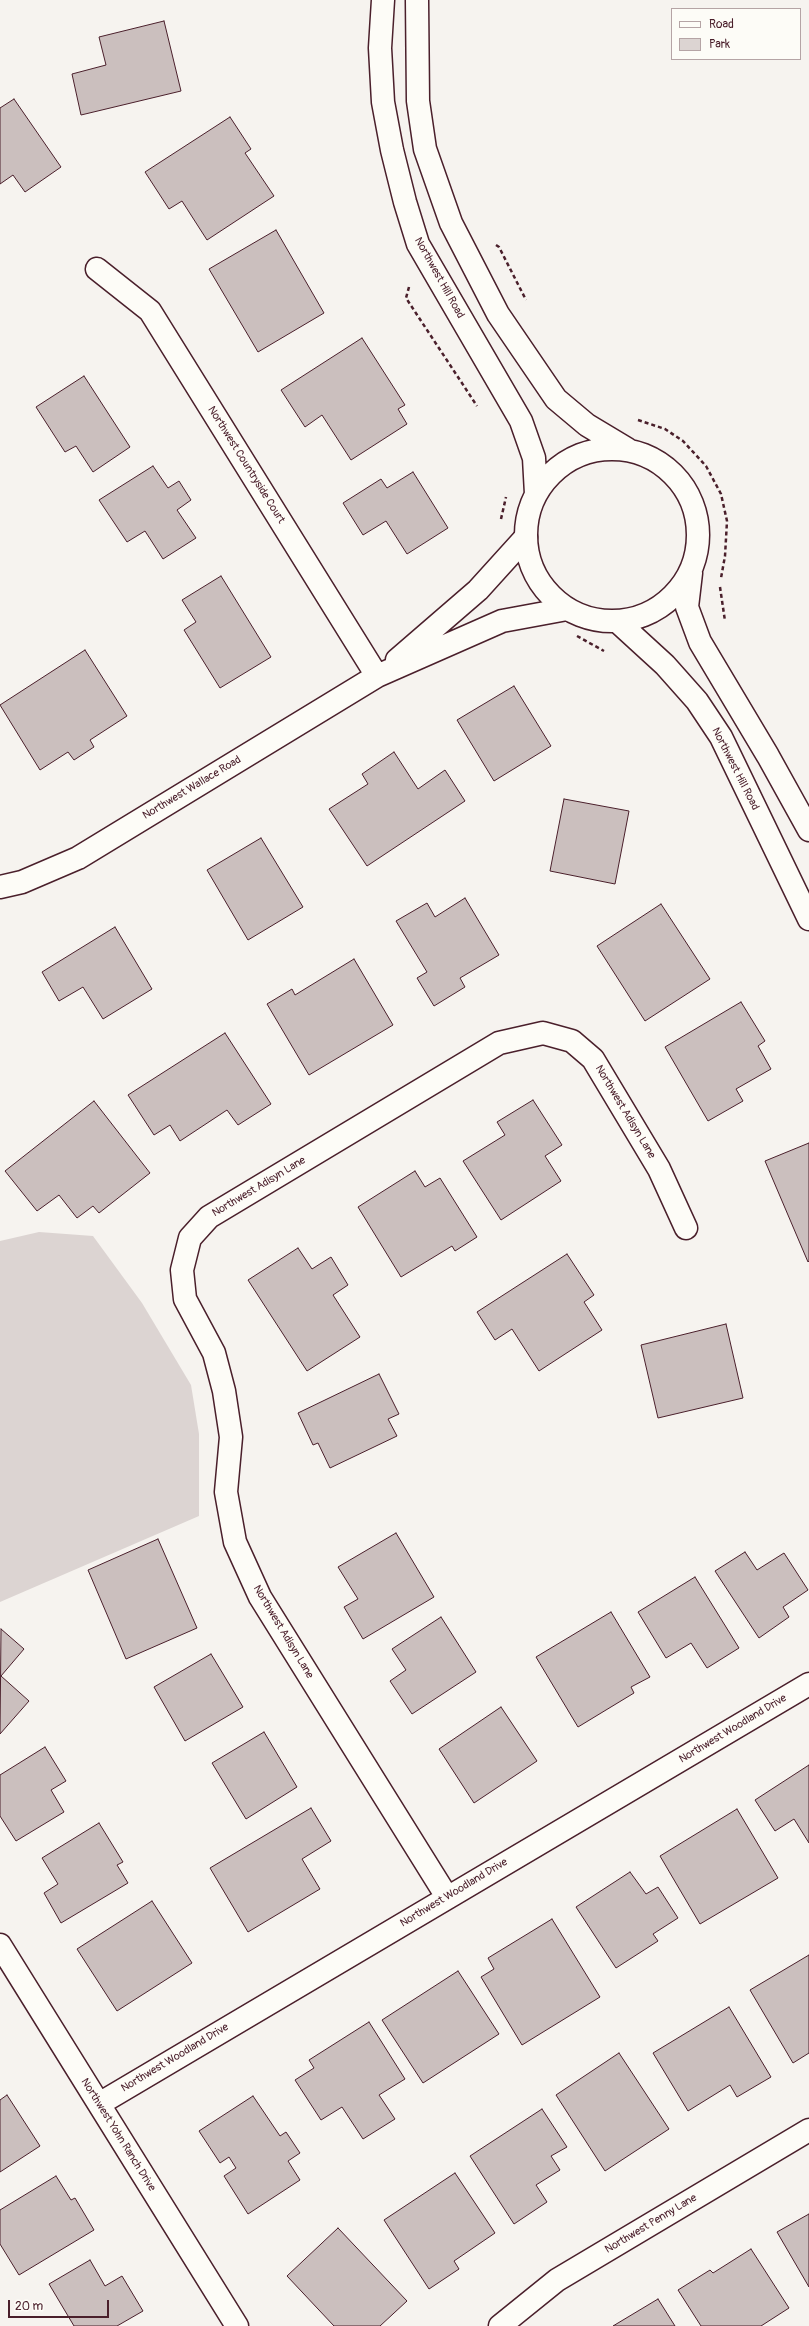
<!DOCTYPE html>
<html>
<head>
<meta charset="utf-8">
<style>
	body { margin:0 }
	#map { position:relative; width:809px; height:2326px; overflow:hidden; background:#f6f3ef; font-family:Pangolin,sans-serif }
	canvas { display:block }
	.legend { position:absolute; left:671px; top:8px; width:130px; height:52px; box-sizing:border-box; background:#fdfcf7; border:1px solid #b5a4a5; margin:0; padding:5px 7px; list-style:none; font-size:12px; color:#4a1f2b }
	.legend li { display:flex; align-items:center; gap:8px; height:20px }
	.legend b { width:20px; border:1px solid #b5a4a5 }
	.scale { position:absolute; left:8px; top:2300px; width:101px; height:18px; box-sizing:border-box; border:2px solid #4a1f2b; border-top:0; padding-left:5px; font-size:12px; line-height:14px; white-space:nowrap; color:#4a1f2b; -webkit-text-stroke:3px #fdfcf7; paint-order:stroke }
</style>
</head>
<body>
<div id="map">
<canvas width="809" height="2326"></canvas>
<ul class="legend">
<li><b style="height:5px;background:#fdfcf7"></b>Road</li>
<li><b style="height:11px;background:#dcd4d2"></b>Park</li>
</ul>
<div class="scale">20 m</div>
</div>
<script>
const ctx = document.querySelector('canvas').getContext('2d');
ctx.lineJoin = 'round';
function fill(path, color) { ctx.fillStyle = color; ctx.fill(path, 'evenodd'); }
const toPath = rows => new Path2D(rows.map(r => 'M' + r).join(''));
function stroke(path, color, width, dash) { ctx.strokeStyle = color; ctx.lineWidth = width; ctx.lineCap = dash ? 'butt' : 'round'; ctx.setLineDash(dash || []); ctx.stroke(path); }
function write(font, color, halo, rows, align = 'center') {
  ctx.font = font + ' Pangolin,sans-serif'; ctx.lineWidth = 3; ctx.setLineDash([]); ctx.textBaseline = 'middle'; ctx.strokeStyle = halo; ctx.fillStyle = color; for (const [text, x, y, turn = 0] of rows) {
    ctx.save(); ctx.translate(x, y); ctx.rotate((+turn || 0) * Math.PI / 180); ctx.textAlign = isNaN(turn) ? turn : align; if (halo) ctx.strokeText(text, 0, 0); ctx.fillText(text, 0, 0); ctx.restore();
  }
}
const green = toPath([
	[39,1232,93,1236,142,1303,191,1385,199,1434,199,1516,0,1602,0,1241]
]);
const building = toPath([
	[164,21,181,91,81,115,72,74,106,65,99,37,164,21],
	[14,99,61,167,25,192,13,175,0,184,0,108,14,99],
	[230,117,251,149,245,153,274,196,207,240,182,201,169,209,145,172,230,117],
	[276,230,324,313,258,352,209,269,276,230],
	[362,338,405,405,398,409,407,424,351,460,322,415,305,427,281,390,362,338],
	[84,376,130,447,93,472,76,446,65,452,36,407,84,376],
	[153,466,168,488,179,481,191,500,177,510,196,538,163,559,145,531,127,542,99,500,153,466],
	[413,472,448,528,407,554,386,521,363,535,343,503,381,479,387,488,413,472],
	[221,576,271,657,220,688,184,630,196,622,182,600,221,576],
	[85,650,127,716,90,740,94,747,74,760,68,752,40,770,0,705,85,650],
	[514,686,551,746,494,781,457,720,514,686],
	[394,752,418,789,445,770,465,801,367,866,329,809,368,784,362,774,394,752],
	[564,799,629,811,615,884,550,871,564,799],
	[261,838,303,907,248,940,207,870,261,838],
	[465,898,499,955,460,978,465,987,434,1006,417,978,427,972,396,921,427,903,435,917,465,898],
	[661,904,710,979,645,1021,597,946,661,904],
	[115,927,152,989,103,1019,83,987,59,1001,42,972,115,927],
	[354,959,393,1025,309,1075,267,1004,292,989,295,995,354,959],
	[741,1002,765,1041,758,1046,771,1069,736,1089,743,1101,708,1121,665,1047,741,1002],
	[225,1033,271,1104,238,1125,227,1110,180,1141,170,1125,154,1135,128,1095,225,1033],
	[533,1100,562,1145,545,1156,561,1181,501,1220,463,1161,505,1135,497,1122,533,1100],
	[94,1101,150,1173,99,1213,93,1206,77,1218,59,1195,37,1211,5,1171,94,1101],
	[809,1143,809,1261,808,1262,765,1161,809,1143],
	[415,1171,425,1187,440,1178,477,1237,455,1251,452,1246,401,1277,358,1207,415,1171],
	[298,1248,312,1269,331,1257,348,1285,333,1295,360,1337,307,1371,248,1280,298,1248],
	[567,1254,594,1295,584,1302,602,1330,539,1371,512,1329,495,1340,477,1312,567,1254],
	[726,1324,743,1398,658,1418,641,1345,726,1324],
	[379,1374,399,1414,388,1419,397,1436,330,1468,318,1443,313,1445,298,1413,379,1374],
	[396,1533,434,1597,363,1639,344,1607,358,1599,338,1567,396,1533],
	[158,1539,197,1628,126,1659,88,1570,158,1539],
	[745,1552,757,1570,784,1553,808,1590,783,1607,789,1617,759,1638,715,1571,745,1552],
	[695,1577,739,1648,707,1668,691,1643,666,1658,638,1612,695,1577],
	[611,1612,650,1677,631,1687,634,1693,578,1727,536,1657,611,1612],
	[441,1617,476,1672,412,1714,390,1681,406,1670,392,1649,441,1617],
	[1,1629,24,1649,1,1676,29,1701,0,1734,1,1629],
	[211,1654,243,1707,185,1741,154,1687,211,1654],
	[501,1707,537,1761,474,1803,439,1749,501,1707],
	[264,1732,297,1787,246,1819,212,1763,264,1732],
	[45,1747,66,1781,51,1790,64,1812,16,1841,0,1816,0,1775,45,1747],
	[809,1765,809,1843,794,1819,775,1831,755,1800,809,1765],
	[311,1808,331,1841,302,1859,320,1889,248,1932,210,1868,311,1808],
	[737,1809,778,1878,700,1924,660,1856,737,1809],
	[99,1823,123,1862,117,1865,128,1883,61,1923,44,1893,58,1884,42,1858,99,1823],
	[630,1872,646,1894,658,1887,678,1918,653,1934,658,1941,616,1968,576,1907,630,1872],
	[152,1901,192,1963,117,2011,77,1949,152,1901],
	[552,1919,600,1997,522,2045,481,1977,494,1969,488,1958,552,1919],
	[809,1955,809,2053,793,2063,750,1990,809,1955],
	[458,1971,499,2034,423,2083,382,2020,458,1971],
	[729,2007,771,2077,737,2097,730,2085,688,2111,653,2053,729,2007],
	[369,2022,405,2079,379,2095,395,2119,363,2139,342,2107,321,2120,295,2080,314,2068,309,2060,369,2022],
	[619,2053,669,2129,605,2171,556,2095,619,2053],
	[7,2095,40,2146,0,2172,0,2100,7,2095],
	[253,2096,280,2136,286,2132,300,2153,288,2161,300,2180,248,2214,224,2176,236,2168,229,2157,220,2163,199,2131,253,2096],
	[542,2109,567,2147,551,2156,560,2170,536,2185,547,2202,514,2224,470,2156,542,2109],
	[455,2173,495,2233,454,2261,459,2269,429,2289,384,2220,455,2173],
	[56,2176,71,2200,75,2198,94,2230,19,2275,0,2244,0,2210,56,2176],
	[809,2214,809,2287,777,2232,809,2214],
	[338,2228,407,2301,380,2326,334,2326,287,2276,338,2228],
	[751,2249,789,2308,761,2326,701,2326,678,2290,710,2270,713,2273,751,2249],
	[90,2260,105,2286,122,2276,143,2311,117,2326,74,2326,49,2284,90,2260],
	[658,2299,675,2326,613,2326,658,2299]
]);
const path = toPath([
	[496,245,499,247,526,300],
	[409,287,406,298,477,406],
	[638,420,665,429,683,441,706,466,721,494,727,521,725,556,721,578],
	[501,519,506,497],
	[720,587,725,621],
	[577,636,604,651]
]);
const minor = toPath([
	[97,269,150,311,377,676],
	[397,660,478,590,526,537],
	[0,887,22,882,78,858,377,676,502,621,567,609],
	[447,1897,260,1597,235,1542,226,1492,231,1437,224,1391,214,1353,185,1299,182,1270,190,1238,209,1217,499,1043,543,1033,572,1041,593,1059,659,1169,686,1228],
	[0,1945,237,2326],
	[99,2104,809,1684],
	[500,2326,557,2280,809,2130]
]);
const major = toPath([
	[383,0,380,48,383,102,392,150,405,202,418,244,521,421,534,458,536,494],
	[417,0,418,101,425,149,451,223,498,314,556,399,587,425,627,449],
	'526 535a86 86 0 1 1 172 0a86 86 0 1 1-172 0Z',
	[691,573,687,607,700,642,768,756,809,830],
	[618,622,665,665,697,701,721,737,809,919]
]);
const streetNames = [
	["Northwest Hill Road",439,278,61],
	["Northwest Countryside Court",246,465,58],
	["Northwest Hill Road",735,769,63],
	["Northwest Wallace Road",192,788,-31],
	["Northwest Adisyn Lane",625,1112,59],
	["Northwest Adisyn Lane",259,1187,-31],
	["Northwest Adisyn Lane",283,1632,59],
	["Northwest Woodland Drive",733,1729,-31],
	["Northwest Woodland Drive",454,1893,-31],
	["Northwest Woodland Drive",175,2058,-31],
	["Northwest Yohn Ranch Drive",118,2135,58],
	["Northwest Penny Lane",651,2224,-31]
];
fill(green, '#dcd4d2');
fill(building, '#cbbfbe');
stroke(building, '#4a1f2b', 1);
stroke(minor, '#4a1f2b', 25);
stroke(major, '#4a1f2b', 25);
stroke(path, '#4a1f2b', 2.5, [4, 3]);
stroke(minor, '#fdfcf7', 22);
stroke(major, '#fdfcf7', 22);
write('11px', '#4a1f2b', '#fdfcf7', streetNames);
</script>
</body>
</html>
